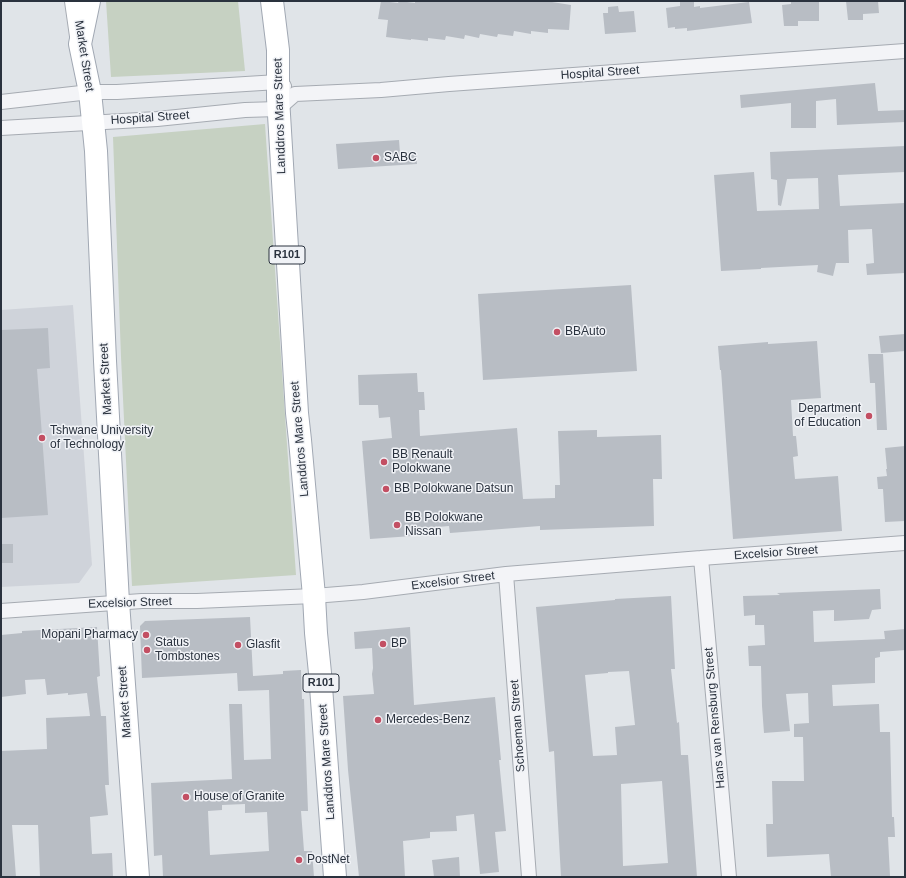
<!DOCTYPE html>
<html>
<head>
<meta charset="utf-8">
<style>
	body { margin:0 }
	#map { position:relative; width:906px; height:878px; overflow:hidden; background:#e0e4e8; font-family:Arial,sans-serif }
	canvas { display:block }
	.frame { position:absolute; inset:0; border:2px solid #2a323e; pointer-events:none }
</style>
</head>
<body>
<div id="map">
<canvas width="906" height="878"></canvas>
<div class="frame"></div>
</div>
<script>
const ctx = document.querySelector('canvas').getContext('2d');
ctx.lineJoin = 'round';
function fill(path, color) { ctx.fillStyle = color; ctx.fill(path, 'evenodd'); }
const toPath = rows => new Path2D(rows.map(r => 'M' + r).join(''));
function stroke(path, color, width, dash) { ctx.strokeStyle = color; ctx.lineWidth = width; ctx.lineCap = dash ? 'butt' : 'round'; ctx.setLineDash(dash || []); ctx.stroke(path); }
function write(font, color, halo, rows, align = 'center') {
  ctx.font = font + ' Arial,sans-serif'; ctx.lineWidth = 3; ctx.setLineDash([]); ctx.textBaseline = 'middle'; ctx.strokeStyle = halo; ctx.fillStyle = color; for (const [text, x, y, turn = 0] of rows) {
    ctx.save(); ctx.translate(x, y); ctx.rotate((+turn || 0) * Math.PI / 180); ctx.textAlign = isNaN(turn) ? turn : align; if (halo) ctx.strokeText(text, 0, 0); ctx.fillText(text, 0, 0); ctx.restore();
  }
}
const built = toPath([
	[73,305,92,565,79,583,1,587,1,310]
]);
const green = toPath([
	[106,1,238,1,245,71,111,77],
	[265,124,296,575,132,586,121,357,113,137]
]);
const building = toPath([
	[381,1,398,3,399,1,415,3,415,1,553,1,552,2,571,5,569,30,548,29,548,33,531,31,531,34,514,31,513,36,498,34,497,37,480,34,479,38,465,35,464,39,446,36,445,40,428,38,428,41,411,39,411,40,386,37,388,20,378,19],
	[694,1,694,7,700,6,700,8,749,2,752,23,687,31,687,28,675,29,675,27,668,28,666,8,680,6,680,2],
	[791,1,819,1,819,21,798,21,798,26,784,26,782,5,791,4],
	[846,1,878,1,879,13,863,14,863,20,848,20],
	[618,6,619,12,634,11,636,32,605,34,603,13,608,13,608,7],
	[875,83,878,111,905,110,905,122,837,125,836,99,816,101,816,128,791,128,791,103,741,108,740,95],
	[399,140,400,153,416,151,417,164,338,169,336,144],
	[905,146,905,172,838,175,840,206,905,203,905,273,867,275,866,264,874,263,872,229,848,230,849,263,836,263,833,276,817,272,818,265,761,268,761,269,721,271,714,175,754,172,757,211,819,209,818,178,787,179,781,206,778,205,777,180,771,179,770,152],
	[631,285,637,371,483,380,478,294],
	[48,328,50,368,37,369,48,515,1,518,1,330],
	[905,334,905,351,881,353,879,336],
	[817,341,821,398,791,400,793,436,796,436,798,456,793,457,795,479,838,476,842,531,733,539,721,370,720,370,718,346,768,342,768,344],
	[868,354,883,354,887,430,877,430,875,383,870,383],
	[417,373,418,392,424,392,425,410,419,410,420,436,517,428,523,499,555,498,555,485,560,485,558,431,597,430,597,437,661,435,662,479,653,479,654,526,540,530,540,526,450,533,449,526,426,528,426,535,370,539,362,441,392,438,390,417,379,418,378,405,359,405,358,375],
	[905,446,905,521,885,522,883,489,878,489,877,477,887,476,886,469,887,469,885,448],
	[1,544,13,544,13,563,1,563],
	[880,589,881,609,872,610,869,619,834,621,834,610,813,611,814,642,885,639,884,631,905,629,905,650,880,652,880,657,875,658,875,683,832,685,833,706,879,704,880,732,890,732,892,817,894,817,895,837,888,837,890,876,869,877,831,877,829,854,767,857,766,824,773,824,772,781,804,781,803,737,794,737,794,724,809,723,808,693,786,694,790,731,764,733,762,706,761,666,749,666,748,646,765,645,764,625,755,625,755,615,744,616,743,596,780,595,777,593],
	[671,596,675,669,671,669,677,723,679,722,681,755,688,755,697,877,561,877,554,751,549,752,536,607,615,600,615,599],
	[629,671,635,725,615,727,617,755,593,756,585,675,608,673,608,672],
	[662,781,668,863,623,866,621,784],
	[250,617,253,676,283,674,283,671,301,670,302,699,304,699,308,811,301,811,304,851,312,851,314,877,163,877,162,855,154,856,151,783,232,779,229,704,242,704,244,760,271,759,269,690,238,691,237,673,142,678,140,626,145,621],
	[245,804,245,813,267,812,269,851,210,855,208,811,222,810,222,805],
	[97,627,100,676,97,677,101,716,106,716,109,785,105,785,108,815,90,817,92,854,112,853,113,877,40,877,38,825,12,825,16,877,1,877,1,751,47,749,46,718,90,716,87,693,68,695,68,693,47,695,45,679,25,680,26,694,1,697,1,635,22,633,22,631],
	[410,627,414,705,495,697,501,760,499,760,506,831,495,832,499,872,480,874,474,814,456,816,457,831,430,832,430,838,403,841,405,877,359,877,348,770,343,696,374,694,372,674,373,668,372,648,355,649,354,632],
	[459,857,460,877,434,877,432,860]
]);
const street = toPath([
	[1,102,90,92,117,92,278,82,284,86],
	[1,128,157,119,245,110,278,109,295,94,381,90,449,84,905,51],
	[701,558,729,877],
	[506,574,529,877],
	[1,611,142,601,197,601,314,596,363,592,506,574,701,558,905,543]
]);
const secondary = toPath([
	[75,1,80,36]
]);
const primary = toPath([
	[89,1,80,44,90,92,96,151,105,361,118,602,138,877],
	[272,1,278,50,278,98,297,413,300,440,314,596,316,633,320,673,335,877]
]);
const markers = [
	[376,158,4,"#c34f63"],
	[557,332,4,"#c34f63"],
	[869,416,4,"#c34f63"],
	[42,438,4,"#c34f63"],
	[384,462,4,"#c34f63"],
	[386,489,4,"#c34f63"],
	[397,525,4,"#c34f63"],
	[146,635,4,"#c34f63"],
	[383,644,4,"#c34f63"],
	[238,645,4,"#c34f63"],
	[147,650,4,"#c34f63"],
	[378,720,4,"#c34f63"],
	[186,797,4,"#c34f63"],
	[299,860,4,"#c34f63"]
];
const shields = [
	[287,255,36],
	[321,683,36]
];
const shieldNames = [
	["R101",287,255],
	["R101",321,683]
];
const streetNames = [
	["Market Street",84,56,81],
	["Hospital Street",600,73,-4],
	["Landdros Mare Street",280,116,-92],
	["Hospital Street",150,118,-4],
	["Market Street",106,379,-93],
	["Landdros Mare Street",300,439,-95],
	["Excelsior Street",776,553,-4],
	["Excelsior Street",453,581,-7],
	["Excelsior Street",130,603,-2],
	["Market Street",125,702,-94],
	["Hans van Rensburg Street",715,718,-95],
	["Schoeman Street",518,726,-94],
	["Landdros Mare Street",327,762,-94]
];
const poiNames = [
	["SABC",384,158],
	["BBAuto",565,332],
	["Department",861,409,"right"],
	["of Education",861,423,"right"],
	["Tshwane University",50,431],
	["of Technology",50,445],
	["BB Renault",392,455],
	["Polokwane",392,469],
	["BB Polokwane Datsun",394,489],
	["BB Polokwane",405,518],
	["Nissan",405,532],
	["Mopani Pharmacy",138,635,"right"],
	["Status",155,643],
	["Tombstones",155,657],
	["BP",391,644],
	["Glasfit",246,645],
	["Mercedes-Benz",386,720],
	["House of Granite",194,797],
	["PostNet",307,860]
];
fill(built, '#cfd3da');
fill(green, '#c6d1c2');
fill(building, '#b8bdc4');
stroke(street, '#a6abb2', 16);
stroke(secondary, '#a6abb2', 22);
stroke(primary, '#a1a8b3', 24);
stroke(street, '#f3f4f7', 14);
stroke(secondary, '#fff', 20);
stroke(primary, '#fff', 22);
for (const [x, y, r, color] of markers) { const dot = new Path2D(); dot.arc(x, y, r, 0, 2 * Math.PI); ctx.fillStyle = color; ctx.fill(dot); stroke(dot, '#f0f2f6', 1.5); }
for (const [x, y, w] of shields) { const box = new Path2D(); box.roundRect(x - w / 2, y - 9, w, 18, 3); ctx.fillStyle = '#f0f2f6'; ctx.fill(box); stroke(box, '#2a323e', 1); }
write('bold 11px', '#2a323e', null, shieldNames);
write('12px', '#2a323e', '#f0f2f6', streetNames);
write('12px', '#2a323e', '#f0f2f6', poiNames, 'left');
</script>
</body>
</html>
